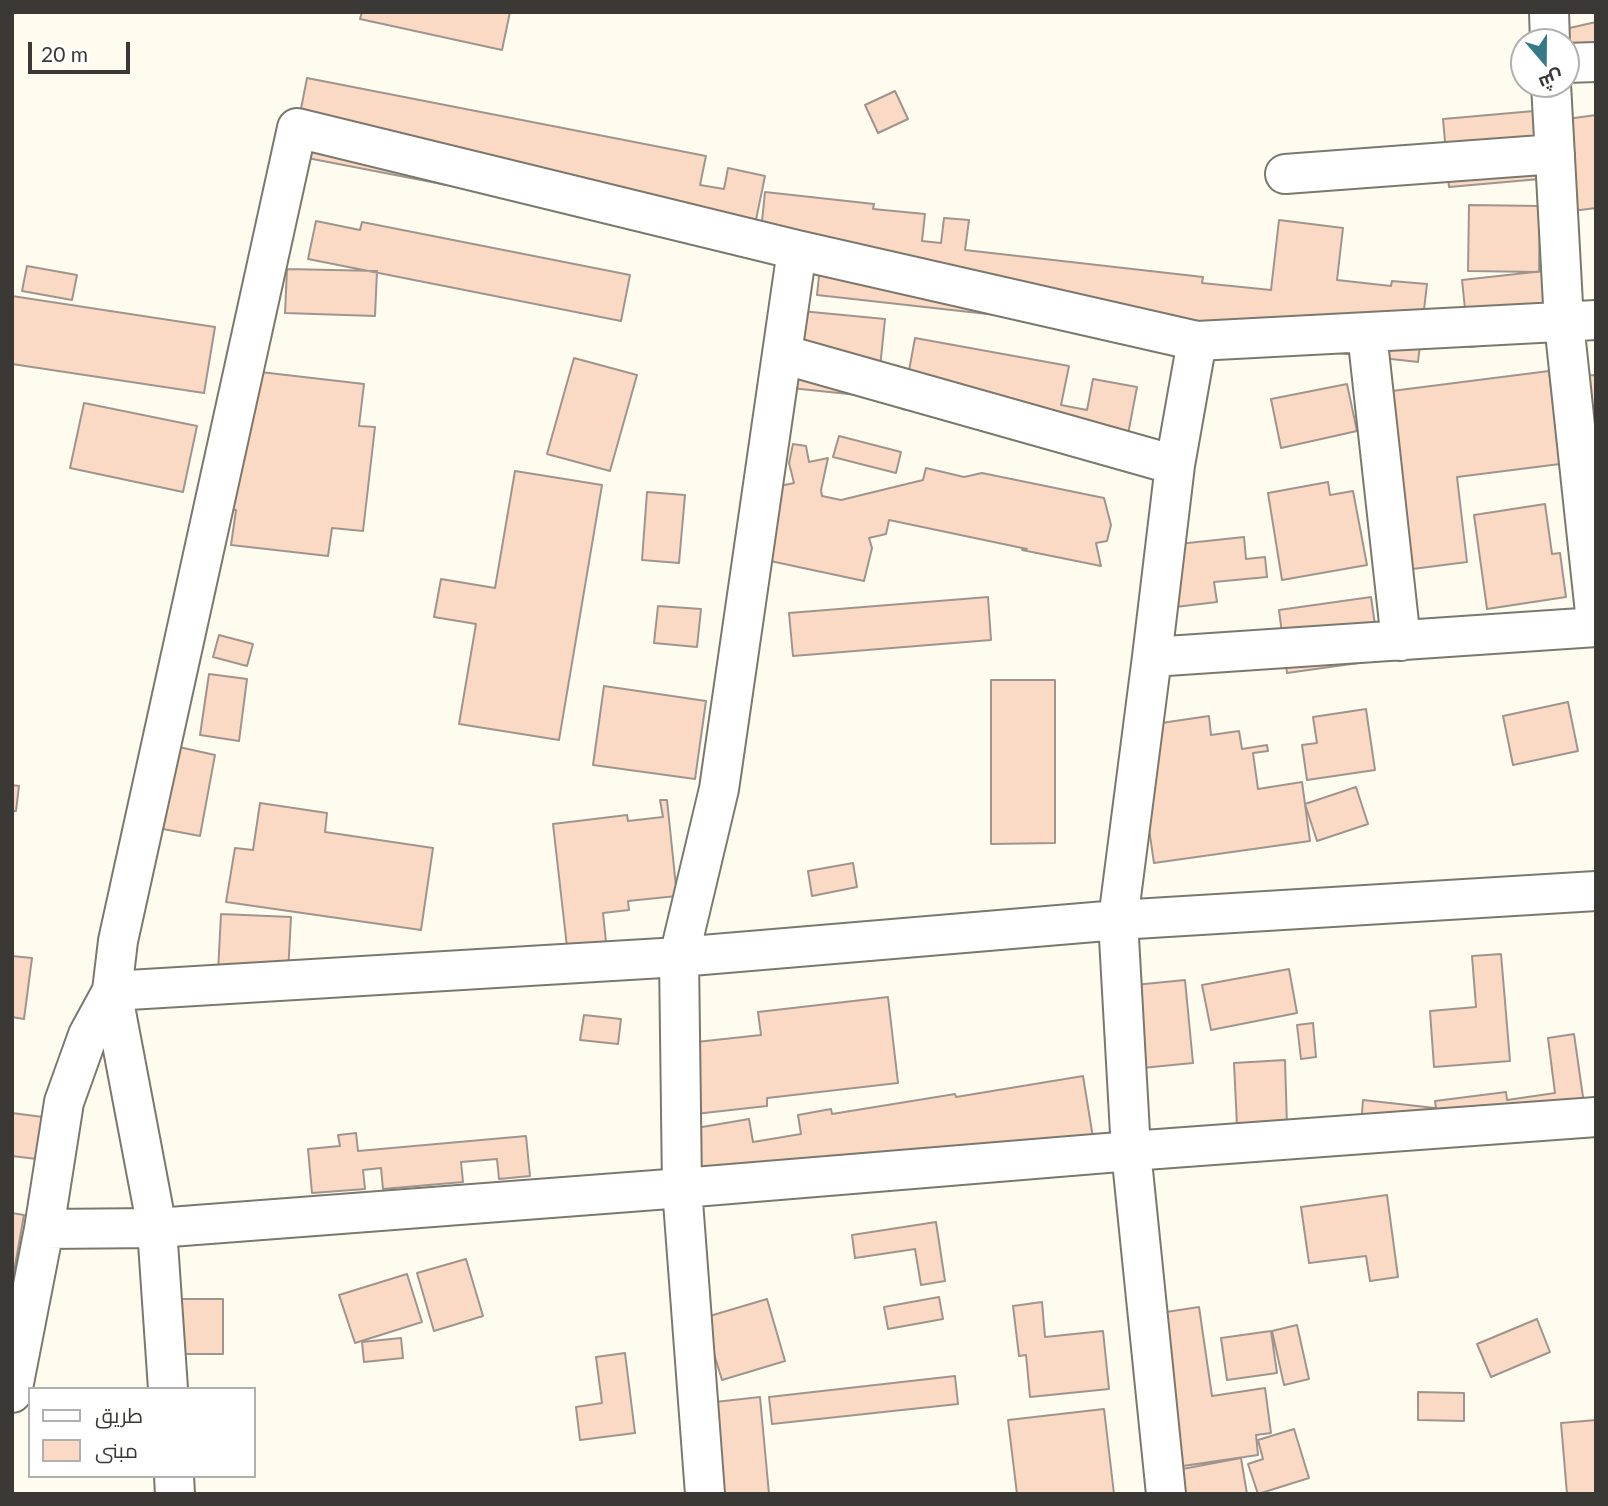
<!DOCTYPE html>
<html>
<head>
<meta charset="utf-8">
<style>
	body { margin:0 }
	#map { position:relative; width:1608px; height:1506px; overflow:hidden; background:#fefbef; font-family:Lato,Cairo,sans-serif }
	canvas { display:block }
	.frame { position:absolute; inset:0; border:14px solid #3b3935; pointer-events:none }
	.legend { position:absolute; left:28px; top:1387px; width:228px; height:91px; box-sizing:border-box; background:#fff; border:2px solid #b1b0ae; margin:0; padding:9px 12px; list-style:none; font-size:21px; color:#3b3935 }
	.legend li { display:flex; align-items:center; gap:14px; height:35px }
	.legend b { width:35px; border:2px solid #b1b0ae }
	.north { position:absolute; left:1510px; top:28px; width:70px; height:70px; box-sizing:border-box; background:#fff; border:2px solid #b1b0ae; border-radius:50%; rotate:160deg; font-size:19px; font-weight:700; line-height:28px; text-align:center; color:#3b3935 }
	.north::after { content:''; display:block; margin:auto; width:24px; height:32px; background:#357a88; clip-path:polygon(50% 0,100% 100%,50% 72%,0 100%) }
	.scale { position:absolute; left:28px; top:42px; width:102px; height:32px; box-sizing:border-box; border:4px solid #3b3935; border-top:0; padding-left:9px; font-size:21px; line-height:24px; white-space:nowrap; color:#3b3935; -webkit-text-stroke:5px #fff; paint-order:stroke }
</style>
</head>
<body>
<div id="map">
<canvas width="1608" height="1506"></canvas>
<div class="frame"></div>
<ul class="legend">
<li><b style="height:9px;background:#fff"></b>طريق</li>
<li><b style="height:19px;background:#fbdac5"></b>مبنى</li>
</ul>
<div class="north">ش</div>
<div class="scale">20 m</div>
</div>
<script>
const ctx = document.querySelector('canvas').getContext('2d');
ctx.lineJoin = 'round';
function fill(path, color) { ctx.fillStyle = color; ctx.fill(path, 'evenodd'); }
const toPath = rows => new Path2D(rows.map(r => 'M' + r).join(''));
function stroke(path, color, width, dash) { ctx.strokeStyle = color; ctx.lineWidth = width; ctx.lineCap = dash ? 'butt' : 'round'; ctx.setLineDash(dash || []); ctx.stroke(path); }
const building = toPath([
	[362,12,510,12,502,50,360,19,362,12],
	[1596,22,1596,76,1566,84,1552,32,1596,22],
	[307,78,706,156,700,185,724,189,728,168,765,176,751,244,292,155,307,78],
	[895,91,908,119,878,133,865,105,895,91],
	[1534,111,1540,179,1449,187,1443,119,1534,111],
	[1596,115,1596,208,1556,213,1567,119,1596,115],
	[765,192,874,204,873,209,925,214,922,241,941,243,944,218,969,220,965,250,1203,277,1202,283,1271,290,1279,220,1343,228,1337,280,1391,286,1392,281,1427,284,1418,362,817,295,823,238,761,231,765,192],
	[1469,205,1540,206,1539,272,1468,271,1469,205],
	[316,221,360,230,362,222,630,275,621,321,308,259,316,221],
	[27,266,77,275,72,300,22,291,27,266],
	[287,269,377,271,375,316,285,313,287,269],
	[1553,270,1559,338,1469,347,1462,280,1553,270],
	[12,296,215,327,204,393,12,364,12,296],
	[780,309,885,319,877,397,772,386,780,309],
	[915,338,1069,366,1061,405,1087,410,1093,379,1137,387,1125,450,902,409,915,338],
	[574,358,637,375,610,471,547,454,574,358],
	[243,370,364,384,359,426,375,427,363,531,332,528,328,556,231,545,236,510,227,509,243,370],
	[1549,371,1560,464,1457,477,1467,562,1397,571,1376,393,1549,371],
	[1596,375,1596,419,1579,420,1578,376,1596,375],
	[1347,384,1357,431,1281,448,1271,399,1347,384],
	[84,403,197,426,183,492,70,468,84,403],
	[839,436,901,452,896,473,833,457,839,436],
	[793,444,806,446,809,462,828,458,821,490,822,496,841,500,923,480,926,468,964,477,982,473,1104,498,1111,525,1107,541,1096,543,1101,566,1022,550,1027,549,889,520,886,534,869,538,872,548,864,581,761,559,775,487,794,483,789,463,793,444],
	[515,471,602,485,559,740,459,724,476,624,434,617,441,579,495,588,515,471],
	[1328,482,1330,495,1353,491,1367,565,1282,580,1268,493,1328,482],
	[647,492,685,495,679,563,642,560,647,492],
	[1545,504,1552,554,1560,553,1566,597,1487,609,1474,515,1545,504],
	[1244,537,1246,559,1265,557,1267,577,1214,582,1217,602,1167,608,1160,546,1244,537],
	[988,597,991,640,793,656,789,613,988,597],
	[1371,597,1380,660,1287,673,1279,610,1371,597],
	[658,606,701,609,697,647,654,643,658,606],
	[219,635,253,644,247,666,213,657,219,635],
	[209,674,247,679,239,741,200,735,209,674],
	[991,680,1055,680,1055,843,991,844,991,680],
	[604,686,706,701,695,779,593,765,604,686],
	[1568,702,1578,751,1513,765,1503,716,1568,702],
	[1366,709,1375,770,1307,780,1302,745,1317,743,1313,717,1366,709],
	[1209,716,1211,735,1239,731,1242,749,1267,745,1268,751,1253,753,1258,789,1302,782,1310,841,1154,863,1134,727,1209,716],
	[179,747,215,755,200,836,163,829,179,747],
	[12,785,19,786,16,811,12,811,12,785],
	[1356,787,1368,824,1317,841,1305,804,1356,787],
	[660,800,667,800,677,896,628,901,629,910,603,913,606,942,567,947,553,824,627,815,628,821,663,817,660,800],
	[260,803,327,813,325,832,433,848,421,930,226,902,235,848,253,850,260,803],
	[853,863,857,887,812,896,808,871,853,863],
	[221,914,291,917,288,974,218,972,221,914],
	[1501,954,1510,1061,1434,1067,1430,1011,1476,1007,1472,956,1501,954],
	[12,956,32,958,24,1019,12,1017,12,956],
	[1289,969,1297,1013,1211,1030,1202,985,1289,969],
	[1185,980,1193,1063,1142,1068,1134,985,1185,980],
	[888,997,898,1083,767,1098,767,1106,686,1115,678,1044,761,1035,758,1012,888,997],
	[584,1015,621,1019,618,1044,580,1040,584,1015],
	[1313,1023,1316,1057,1301,1059,1297,1025,1313,1023],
	[1574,1034,1585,1111,1439,1131,1435,1101,1506,1092,1507,1100,1555,1093,1548,1038,1574,1034],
	[1285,1060,1287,1126,1238,1147,1234,1063,1285,1060],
	[1083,1076,1095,1150,684,1198,673,1132,749,1119,753,1142,801,1134,798,1115,831,1109,832,1114,955,1094,956,1097,1083,1076],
	[1363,1100,1435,1108,1432,1133,1361,1126,1363,1100],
	[12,1113,43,1117,37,1159,12,1156,12,1113],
	[356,1133,358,1151,526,1136,530,1176,499,1179,497,1159,461,1162,463,1182,383,1189,381,1168,363,1170,365,1189,312,1193,308,1149,340,1146,338,1135,356,1133],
	[1387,1195,1398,1277,1370,1281,1366,1256,1309,1263,1301,1207,1387,1195],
	[12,1213,24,1215,12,1283,12,1213],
	[936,1222,945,1281,921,1285,915,1249,855,1258,852,1235,936,1222],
	[466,1259,483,1316,434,1331,417,1273,466,1259],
	[407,1274,422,1322,355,1343,339,1295,407,1274],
	[939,1297,943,1319,888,1329,884,1307,939,1297],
	[172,1299,223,1299,223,1354,172,1354,172,1299],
	[767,1299,785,1361,722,1380,703,1318,767,1299],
	[1042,1302,1045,1337,1103,1331,1109,1389,1030,1397,1026,1355,1019,1356,1013,1306,1042,1302],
	[1199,1307,1212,1396,1265,1388,1271,1433,1256,1435,1258,1455,1176,1467,1153,1314,1199,1307],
	[1537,1319,1550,1352,1491,1377,1477,1344,1537,1319],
	[1297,1325,1309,1379,1284,1385,1272,1331,1297,1325],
	[1271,1331,1277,1373,1227,1380,1221,1338,1271,1331],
	[401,1338,403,1358,364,1362,362,1342,401,1338],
	[625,1353,635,1433,580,1440,576,1407,602,1403,596,1357,625,1353],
	[955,1376,958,1404,772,1424,769,1397,955,1376],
	[1418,1392,1464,1393,1464,1421,1418,1420,1418,1392],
	[760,1397,769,1494,706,1494,697,1404,760,1397],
	[1104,1409,1114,1494,1017,1494,1008,1420,1104,1409],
	[1596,1420,1596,1494,1567,1494,1561,1423,1596,1420],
	[1294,1429,1309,1478,1258,1494,1248,1464,1263,1459,1258,1440,1294,1429],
	[1241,1458,1247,1494,1165,1494,1161,1473,1241,1458]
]);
const minor = toPath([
	[1549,12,1550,42],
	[1566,63,1596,62],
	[1551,84,1564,323,1596,622],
	[1285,174,1555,154],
	[1596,320,1197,341,797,250,297,128,118,941,112,991,679,957,1118,920,1596,891],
	[1367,333,1401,641],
	[782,354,1175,465],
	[1152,657,1596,627],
	[44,1229,157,1228,682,1188,1131,1151,1596,1117],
	[12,1393,44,1229,64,1102,88,1035,112,991,157,1228,168,1389],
	[174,1476,175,1494],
	[705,1494,682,1188,679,957,719,789,797,250],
	[1166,1494,1131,1151,1118,920,1152,657,1175,465,1197,341]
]);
fill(building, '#fbdac5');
stroke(building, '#a0958e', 2);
stroke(minor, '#7b786d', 42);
stroke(minor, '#fff', 38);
</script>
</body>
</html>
